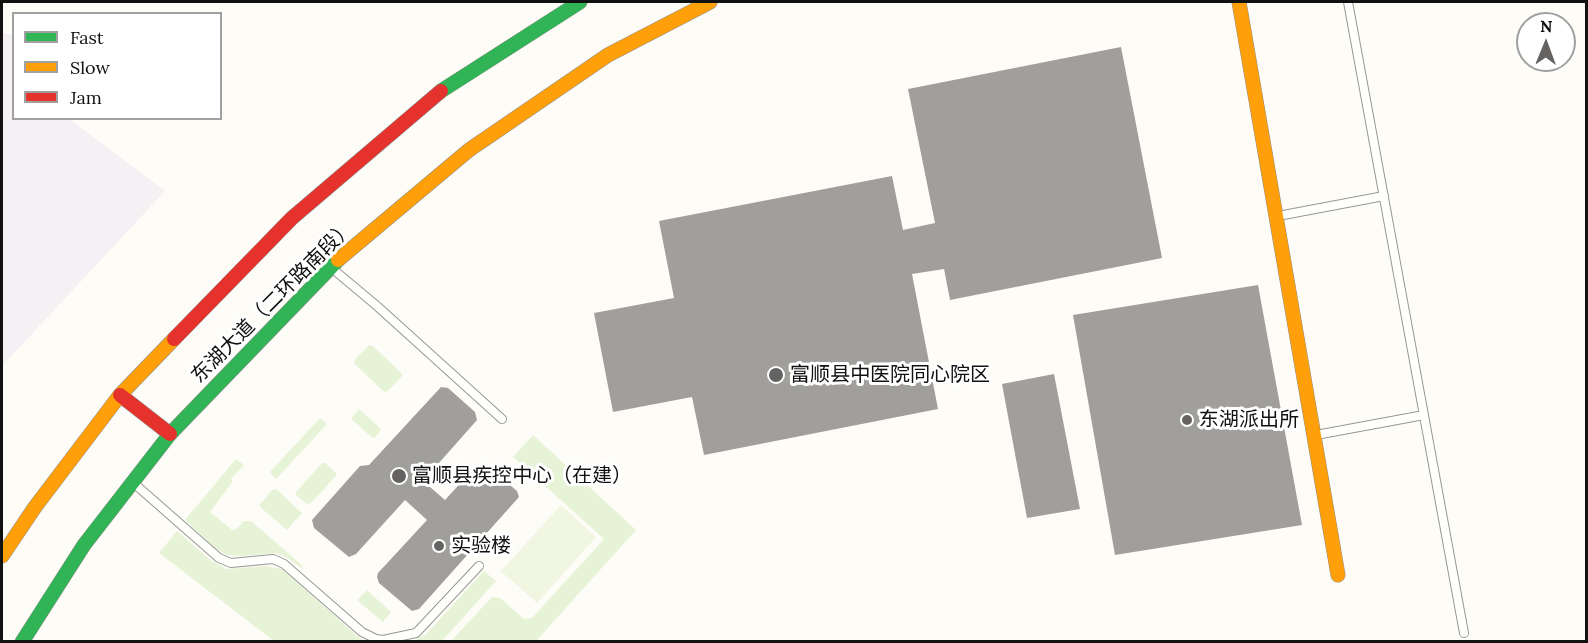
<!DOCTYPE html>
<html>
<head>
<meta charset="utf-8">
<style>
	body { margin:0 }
	#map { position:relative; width:1588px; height:643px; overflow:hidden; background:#fdfcf7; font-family:Lora,serif }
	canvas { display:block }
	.frame { position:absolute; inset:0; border:3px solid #111; pointer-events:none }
	.legend { position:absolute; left:12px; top:12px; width:210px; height:108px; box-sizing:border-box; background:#fff; border:2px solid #a0a0a0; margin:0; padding:8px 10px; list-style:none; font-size:18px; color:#111 }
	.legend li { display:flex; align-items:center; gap:12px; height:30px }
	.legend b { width:30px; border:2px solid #a0a0a0 }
	.north { position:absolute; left:1516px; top:12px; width:60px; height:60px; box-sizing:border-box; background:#fff; border:2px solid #a0a0a0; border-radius:50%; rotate:1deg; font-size:16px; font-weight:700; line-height:24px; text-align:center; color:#111 }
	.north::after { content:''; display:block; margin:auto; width:21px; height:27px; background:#646362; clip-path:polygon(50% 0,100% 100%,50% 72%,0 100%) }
</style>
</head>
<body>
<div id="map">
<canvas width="1588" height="643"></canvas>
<div class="frame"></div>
<ul class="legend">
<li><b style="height:8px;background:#30b455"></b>Fast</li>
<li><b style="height:8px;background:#ff9f0a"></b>Slow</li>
<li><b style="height:8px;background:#e5322d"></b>Jam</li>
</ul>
<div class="north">N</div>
</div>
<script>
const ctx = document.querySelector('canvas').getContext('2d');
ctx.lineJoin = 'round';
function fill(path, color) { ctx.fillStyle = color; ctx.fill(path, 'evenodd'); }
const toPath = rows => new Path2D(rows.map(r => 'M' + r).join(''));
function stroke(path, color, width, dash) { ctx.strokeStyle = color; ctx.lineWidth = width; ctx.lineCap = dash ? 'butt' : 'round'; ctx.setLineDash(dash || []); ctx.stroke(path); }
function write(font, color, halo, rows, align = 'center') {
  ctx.font = font + ' Lora,"Noto Sans SC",serif'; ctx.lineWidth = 6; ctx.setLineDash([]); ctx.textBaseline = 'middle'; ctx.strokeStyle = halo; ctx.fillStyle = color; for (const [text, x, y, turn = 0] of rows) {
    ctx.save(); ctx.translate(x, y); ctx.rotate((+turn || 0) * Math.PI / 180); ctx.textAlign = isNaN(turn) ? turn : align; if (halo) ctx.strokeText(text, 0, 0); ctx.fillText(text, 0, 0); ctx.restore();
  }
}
const industrial = toPath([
	[2,32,13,36,14,118,70,119,165,191,2,366]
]);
const green = toPath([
	[369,345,373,346,402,374,402,376,387,392,383,391,354,363,356,358],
	[359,409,381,429,374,439,351,419],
	[320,418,327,424,276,479,270,472],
	[533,435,636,530,536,641,451,641,492,597,500,598,524,619,532,618,604,539,513,457],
	[236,459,244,465,231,479,233,481,210,512,232,530,236,529,244,521,251,521,303,566,301,568,288,558,276,553,241,556,227,555,214,547,185,520],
	[322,463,325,463,336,473,336,476,311,503,307,504,296,495,296,492],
	[276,489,302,513,287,530,259,506,272,490],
	[177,531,209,559,226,569,265,566,282,569,363,641,274,641,159,553],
	[484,571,496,581,442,641,414,641,426,634],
	[367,590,391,612,383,622,358,601,358,599]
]);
const pitch = toPath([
	[561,505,596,537,537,603,501,571]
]);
const building = toPath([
	[1121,47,1162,258,950,300,944,269,912,274,938,409,704,455,692,397,613,412,594,313,674,298,659,221,892,176,903,230,935,223,908,89],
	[1258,285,1302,525,1115,555,1073,315],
	[1054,374,1080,509,1027,518,1002,384],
	[441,387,448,388,475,412,477,420,423,481,445,500,476,466,485,464,517,491,519,497,419,609,412,611,379,583,377,577,378,573,427,520,405,500,356,554,349,557,314,528,312,520,360,466,369,465]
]);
const lane = toPath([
	[1348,2,1464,633],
	[1278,216,1384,196],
	[334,270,377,306,502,419],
	[1316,435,1424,415],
	[137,486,219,558,231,563,273,559,284,564,362,632,376,639,383,640,416,633,479,566]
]);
const fast = toPath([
	[441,91,580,2],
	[22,642,84,545,170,434,338,260]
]);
const slow = toPath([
	[1239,2,1338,575],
	[338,260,469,150,608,55,710,2],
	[2,556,35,507,120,395,174,339]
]);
const jam = toPath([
	[174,339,292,218,441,91],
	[120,395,170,434]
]);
const markers = [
	[776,375,8,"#646362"],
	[1187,420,6,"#646362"],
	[399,476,8,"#646362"],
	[439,546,6,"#646362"]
];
const streetNames = [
	["东湖大道（二环路南段）",273,302,-45]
];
const poiNames = [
	["富顺县中医院同心院区",790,375],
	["东湖派出所",1199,420],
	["富顺县疾控中心（在建）",412,476],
	["实验楼",451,546]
];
fill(industrial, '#f5f0f3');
fill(green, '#e7f3d7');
fill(pitch, '#f0f6e1');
fill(building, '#a19f9c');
stroke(lane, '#979795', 10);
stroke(fast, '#8e8d8b', 15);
stroke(slow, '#8e8d8b', 15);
stroke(jam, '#8e8d8b', 15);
stroke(lane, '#fffffe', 8);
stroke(fast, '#30b455', 14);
stroke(slow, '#ff9f0a', 14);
stroke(jam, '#e5322d', 14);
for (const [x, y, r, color] of markers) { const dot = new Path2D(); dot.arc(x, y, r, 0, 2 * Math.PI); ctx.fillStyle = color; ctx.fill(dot); stroke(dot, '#fff', 2); }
write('20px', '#111', '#fff', streetNames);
write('20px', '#111', '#fff', poiNames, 'left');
</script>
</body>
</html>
